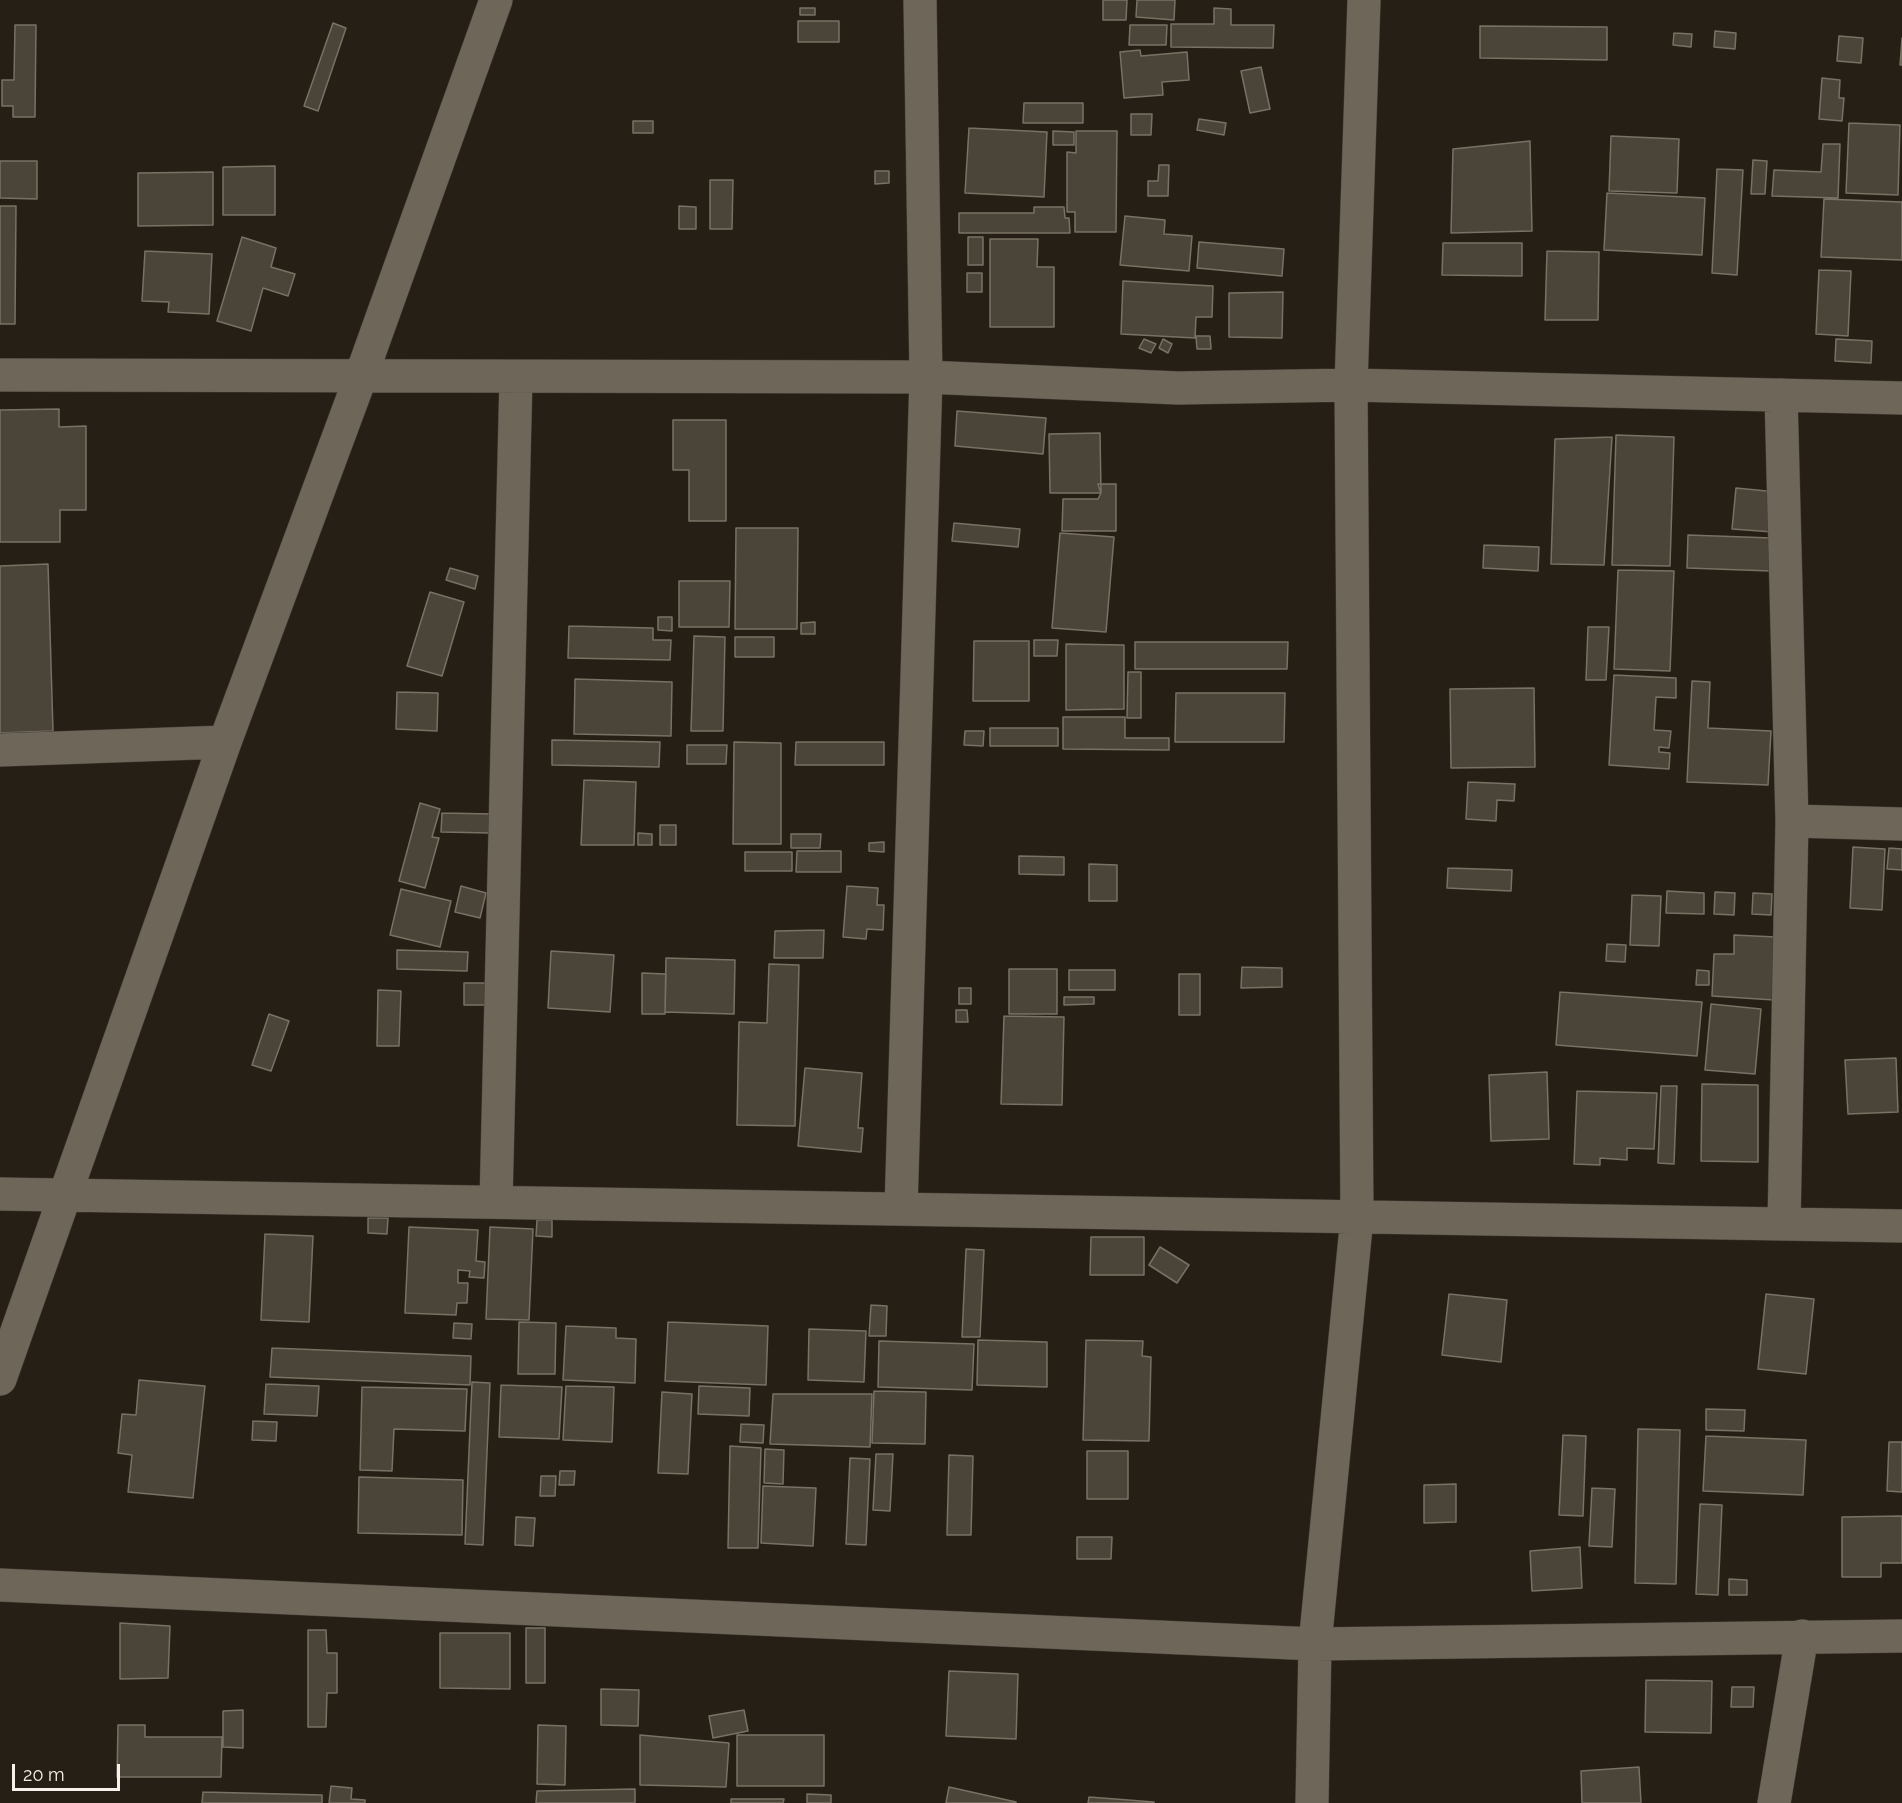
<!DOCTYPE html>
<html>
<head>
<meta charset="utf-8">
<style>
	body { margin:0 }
	#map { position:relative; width:1902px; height:1803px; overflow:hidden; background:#261f15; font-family:Raleway,sans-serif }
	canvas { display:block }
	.scale { position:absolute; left:12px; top:1764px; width:108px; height:27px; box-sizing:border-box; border:3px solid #f6f1ea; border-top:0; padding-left:8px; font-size:18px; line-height:21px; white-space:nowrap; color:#f6f1ea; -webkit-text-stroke:4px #261f15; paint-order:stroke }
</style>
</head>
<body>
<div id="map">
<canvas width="1902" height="1803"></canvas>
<div class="scale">20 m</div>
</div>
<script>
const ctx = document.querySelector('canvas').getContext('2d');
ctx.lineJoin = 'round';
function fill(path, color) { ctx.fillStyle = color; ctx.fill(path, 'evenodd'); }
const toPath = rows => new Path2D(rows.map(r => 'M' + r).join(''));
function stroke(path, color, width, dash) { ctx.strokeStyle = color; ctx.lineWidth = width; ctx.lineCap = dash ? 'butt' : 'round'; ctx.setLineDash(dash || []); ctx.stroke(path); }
const building = toPath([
	[1103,0,1127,0,1126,20,1103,20,1103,0],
	[1137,0,1175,0,1174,20,1136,17,1137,0],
	[800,8,815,8,815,15,800,15,800,8],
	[1214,8,1231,9,1231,25,1274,25,1273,48,1171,47,1171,24,1214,24,1214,8],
	[798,21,839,21,839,42,798,42,798,21],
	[333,23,346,28,318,111,304,106,333,23],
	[15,25,36,25,35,117,13,117,13,106,2,106,2,80,14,80,15,25],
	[1130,25,1167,25,1166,45,1129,45,1130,25],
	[1480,26,1607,27,1607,60,1480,58,1480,26],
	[1715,31,1736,33,1735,49,1714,47,1715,31],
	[1674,33,1692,34,1691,47,1673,45,1674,33],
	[1839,36,1863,38,1861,63,1837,61,1839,36],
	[1902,38,1902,65,1900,65,1902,38],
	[1140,50,1141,56,1187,52,1189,80,1162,82,1163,95,1124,98,1120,52,1140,50],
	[1261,67,1270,109,1250,113,1241,71,1261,67],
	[1822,78,1840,80,1839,98,1844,98,1842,121,1819,119,1822,78],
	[1024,103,1083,103,1083,123,1023,123,1024,103],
	[1131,114,1152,114,1151,135,1131,135,1131,114],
	[1199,119,1226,123,1224,135,1197,130,1199,119],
	[633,121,653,121,653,133,633,133,633,121],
	[1849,123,1900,125,1898,195,1846,193,1849,123],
	[969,128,1047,132,1044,197,965,193,969,128],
	[1053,131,1074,132,1074,145,1053,145,1053,131],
	[1076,131,1117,131,1116,232,1075,232,1075,212,1067,212,1067,152,1076,153,1076,131],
	[1611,136,1679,139,1677,193,1609,191,1611,136],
	[1530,141,1532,231,1451,233,1453,149,1530,141],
	[1823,144,1840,144,1838,198,1772,196,1774,170,1821,172,1823,144],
	[1753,160,1767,161,1765,194,1751,194,1753,160],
	[0,161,37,161,37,199,0,198,0,161],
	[1159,165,1169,165,1168,196,1148,196,1148,181,1158,181,1159,165],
	[275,166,275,215,223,215,223,167,275,166],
	[1717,169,1743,170,1737,275,1712,273,1717,169],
	[875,171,889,171,889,183,875,184,875,171],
	[213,172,213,225,138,226,138,173,213,172],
	[710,180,733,180,732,229,710,229,710,180],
	[1607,193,1705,198,1702,255,1604,250,1607,193],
	[1824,199,1902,202,1902,260,1821,257,1824,199],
	[0,206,16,206,15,324,0,324,0,206],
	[679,206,696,207,696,229,679,229,679,206],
	[1034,207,1064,207,1065,218,1069,218,1070,233,959,233,959,213,1034,213,1034,207],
	[1125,216,1165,220,1164,234,1192,236,1189,271,1120,265,1125,216],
	[242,237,276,248,271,267,295,274,288,296,263,288,251,331,217,321,242,237],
	[968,237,983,237,983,265,968,265,968,237],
	[990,239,1038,239,1037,267,1054,267,1054,327,990,327,990,239],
	[1199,242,1284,249,1282,276,1197,268,1199,242],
	[1443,243,1522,243,1522,276,1442,275,1443,243],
	[145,251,212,254,209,314,168,312,169,302,142,301,145,251],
	[1547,251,1599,252,1598,320,1545,320,1547,251],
	[1819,270,1851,271,1848,336,1816,334,1819,270],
	[967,273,982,273,982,292,967,292,967,273],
	[1123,281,1213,286,1212,317,1196,317,1195,338,1121,334,1123,281],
	[1283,292,1282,338,1229,337,1229,293,1283,292],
	[1196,336,1210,336,1211,349,1197,349,1196,336],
	[1144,339,1156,344,1151,353,1139,348,1144,339],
	[1163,339,1172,344,1168,353,1159,348,1163,339],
	[1836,339,1872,341,1871,363,1835,361,1836,339],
	[59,409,59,427,86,426,86,510,60,510,60,542,0,542,0,410,59,409],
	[957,411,1046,418,1043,454,955,446,957,411],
	[673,420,726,420,726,521,689,521,689,470,673,470,673,420],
	[1100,433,1101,493,1050,493,1049,434,1100,433],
	[1616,435,1674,437,1670,566,1612,565,1616,435],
	[1612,437,1604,565,1551,564,1555,439,1612,437],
	[1098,484,1116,484,1116,531,1062,531,1063,499,1098,499,1101,493,1098,484],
	[1736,488,1777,492,1773,532,1732,529,1736,488],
	[954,523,1020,529,1018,547,952,541,954,523],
	[736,528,798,528,797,629,735,629,736,528],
	[1060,533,1114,537,1106,632,1052,628,1060,533],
	[1688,535,1772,538,1771,571,1687,568,1688,535],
	[1484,545,1539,547,1538,571,1483,568,1484,545],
	[48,564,53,731,0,733,0,566,48,564],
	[450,568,478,576,475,589,446,580,450,568],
	[1618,570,1674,571,1670,671,1614,669,1618,570],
	[679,581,730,581,729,627,679,627,679,581],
	[430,592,464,602,442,676,407,666,430,592],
	[658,617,672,617,672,631,658,630,658,617],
	[815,622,815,634,801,634,801,623,815,622],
	[569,626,653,628,653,640,671,640,670,660,568,658,569,626],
	[1588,627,1609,627,1606,680,1586,680,1588,627],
	[694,636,725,637,723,731,691,731,694,636],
	[735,637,774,637,774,657,735,657,735,637],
	[1034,640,1058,640,1057,656,1034,656,1034,640],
	[974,641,1029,641,1029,701,973,701,974,641],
	[1135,642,1288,642,1287,669,1135,669,1135,642],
	[1066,644,1124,645,1124,709,1066,710,1066,644],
	[1128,672,1141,672,1141,718,1127,718,1128,672],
	[1614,675,1676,678,1676,698,1656,697,1654,730,1671,731,1669,748,1659,747,1659,752,1670,753,1669,769,1609,765,1614,675],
	[575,679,672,682,671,736,574,734,575,679],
	[1692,681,1710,682,1708,728,1771,731,1768,785,1687,782,1692,681],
	[1534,688,1535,767,1451,768,1450,689,1534,688],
	[397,692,438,693,437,731,396,729,397,692],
	[1176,693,1285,693,1284,742,1175,742,1176,693],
	[1063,717,1125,717,1125,738,1169,738,1169,750,1063,749,1063,717],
	[990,728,1058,728,1058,746,990,746,990,728],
	[965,731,984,731,983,746,964,745,965,731],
	[552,740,660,742,659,767,552,765,552,740],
	[734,742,781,743,781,844,733,844,734,742],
	[796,742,884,742,884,765,795,765,796,742],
	[687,745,727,745,726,764,687,764,687,745],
	[584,780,636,782,634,845,581,845,584,780],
	[1468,782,1515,784,1514,801,1497,800,1496,821,1466,819,1468,782],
	[420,803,440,809,432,837,439,838,425,888,399,881,420,803],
	[442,813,492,814,491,833,441,832,442,813],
	[660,825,676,825,676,845,660,845,660,825],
	[638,833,652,834,652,845,638,845,638,833],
	[791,834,821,834,820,848,791,848,791,834],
	[884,842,884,852,869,851,869,843,884,842],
	[1853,847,1885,849,1882,910,1850,908,1853,847],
	[1889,848,1902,849,1902,870,1887,869,1889,848],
	[797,851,841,851,841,872,796,872,797,851],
	[745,852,792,852,792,871,745,871,745,852],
	[1019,856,1064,857,1064,875,1019,874,1019,856],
	[1089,864,1117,865,1117,901,1089,901,1089,864],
	[1448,868,1512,870,1511,891,1447,888,1448,868],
	[461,886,486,893,480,918,455,912,461,886],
	[847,886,878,888,877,905,884,905,883,930,867,929,866,939,843,937,847,886],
	[401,889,451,901,440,947,390,935,401,889],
	[1667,891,1704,893,1704,914,1666,913,1667,891],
	[1715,892,1735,893,1734,915,1714,914,1715,892],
	[1753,893,1772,894,1771,915,1752,914,1753,893],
	[1632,895,1661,896,1659,946,1630,945,1632,895],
	[824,930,823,958,774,958,775,931,824,930],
	[1734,935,1776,937,1774,1000,1712,996,1714,954,1734,954,1734,935],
	[1607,944,1626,945,1625,962,1606,961,1607,944],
	[397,950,468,952,467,971,397,969,397,950],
	[551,951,614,955,610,1012,548,1008,551,951],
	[666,958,735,960,734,1014,665,1012,666,958],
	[769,964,799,965,795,1126,737,1125,739,1022,767,1023,769,964],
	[1242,967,1282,968,1282,987,1241,988,1242,967],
	[1009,969,1057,969,1057,1014,1009,1014,1009,969],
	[1069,970,1115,970,1115,990,1069,990,1069,970],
	[1697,970,1709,971,1709,985,1696,985,1697,970],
	[642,973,666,974,665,1014,642,1014,642,973],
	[1179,974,1200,974,1200,1015,1179,1015,1179,974],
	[464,983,489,983,488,1005,464,1005,464,983],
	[959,988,971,988,971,1004,959,1004,959,988],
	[378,990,401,991,399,1046,377,1046,378,990],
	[1560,992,1702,1002,1697,1056,1556,1045,1560,992],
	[1064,997,1094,997,1094,1004,1064,1005,1064,997],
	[1711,1004,1761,1009,1755,1074,1705,1070,1711,1004],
	[956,1010,967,1010,968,1022,956,1022,956,1010],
	[269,1014,289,1021,271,1071,252,1065,269,1014],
	[1004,1016,1064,1017,1062,1105,1001,1104,1004,1016],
	[1896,1058,1898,1112,1848,1114,1845,1060,1896,1058],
	[805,1068,862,1073,858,1128,863,1128,861,1152,798,1146,805,1068],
	[1547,1072,1549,1139,1491,1141,1489,1075,1547,1072],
	[1702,1084,1758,1085,1758,1162,1701,1161,1702,1084],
	[1661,1086,1677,1086,1674,1164,1658,1163,1661,1086],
	[1577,1091,1657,1093,1654,1149,1627,1148,1627,1160,1600,1158,1600,1165,1574,1164,1577,1091],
	[368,1218,388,1218,387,1234,368,1233,368,1218],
	[537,1220,552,1220,552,1237,536,1236,537,1220],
	[409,1227,478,1230,476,1261,485,1262,484,1278,469,1277,470,1271,458,1270,458,1283,468,1283,467,1303,457,1303,456,1315,405,1313,409,1227],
	[490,1227,533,1229,529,1320,486,1319,490,1227],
	[265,1234,313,1236,309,1322,261,1320,265,1234],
	[1091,1237,1144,1237,1144,1275,1090,1275,1091,1237],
	[1160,1247,1189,1265,1177,1283,1149,1265,1160,1247],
	[966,1249,984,1250,980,1337,962,1337,966,1249],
	[1449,1294,1507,1300,1501,1362,1442,1355,1449,1294],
	[1766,1294,1814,1299,1806,1374,1758,1369,1766,1294],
	[871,1305,887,1306,886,1336,869,1336,871,1305],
	[519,1322,556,1323,555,1374,518,1374,519,1322],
	[668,1322,768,1326,766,1385,665,1381,668,1322],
	[454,1323,472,1324,471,1339,453,1338,454,1323],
	[566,1326,616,1328,616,1338,636,1339,635,1383,563,1380,566,1326],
	[809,1329,866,1331,864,1382,808,1380,809,1329],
	[978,1340,1047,1342,1047,1387,977,1385,978,1340],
	[1086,1340,1143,1341,1142,1356,1151,1357,1149,1441,1083,1440,1086,1340],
	[879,1341,974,1344,972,1390,878,1387,879,1341],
	[272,1348,471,1356,470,1385,270,1377,272,1348],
	[139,1380,205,1386,193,1498,128,1492,132,1455,118,1453,122,1414,136,1415,139,1380],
	[472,1382,490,1383,483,1545,465,1544,472,1382],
	[266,1384,319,1386,317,1416,264,1414,266,1384],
	[501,1385,562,1387,559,1439,499,1437,501,1385],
	[566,1386,614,1387,612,1442,563,1440,566,1386],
	[699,1386,750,1388,749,1416,698,1414,699,1386],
	[362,1387,467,1389,465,1431,394,1429,392,1471,360,1470,362,1387],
	[874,1391,926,1392,925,1444,872,1443,874,1391],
	[662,1392,692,1394,688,1474,658,1473,662,1392],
	[773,1394,872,1394,870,1447,770,1444,773,1394],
	[1706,1409,1745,1410,1744,1431,1706,1430,1706,1409],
	[253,1421,277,1422,276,1441,252,1440,253,1421],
	[741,1424,764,1425,763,1443,740,1442,741,1424],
	[1638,1429,1680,1430,1676,1584,1635,1583,1638,1429],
	[1563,1435,1586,1436,1583,1516,1559,1515,1563,1435],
	[1706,1436,1806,1440,1803,1495,1703,1491,1706,1436],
	[1889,1442,1902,1442,1902,1492,1887,1491,1889,1442],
	[730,1446,761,1448,758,1548,728,1548,730,1446],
	[765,1449,784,1450,783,1484,764,1483,765,1449],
	[1087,1451,1128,1451,1128,1499,1087,1499,1087,1451],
	[876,1454,893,1454,890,1511,873,1510,876,1454],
	[949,1455,973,1456,971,1535,947,1535,949,1455],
	[850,1458,870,1459,866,1545,846,1544,850,1458],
	[560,1471,575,1471,574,1485,559,1485,560,1471],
	[541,1476,556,1476,555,1496,540,1496,541,1476],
	[359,1477,463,1480,462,1535,358,1533,359,1477],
	[1456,1484,1456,1522,1424,1523,1424,1485,1456,1484],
	[763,1486,816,1488,813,1546,761,1543,763,1486],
	[1592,1488,1615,1489,1612,1547,1589,1546,1592,1488],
	[1700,1504,1722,1505,1718,1595,1696,1594,1700,1504],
	[1902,1516,1902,1563,1881,1563,1881,1577,1842,1577,1842,1517,1902,1516],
	[516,1517,535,1518,533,1546,515,1545,516,1517],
	[1077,1537,1112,1537,1111,1559,1077,1559,1077,1537],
	[1580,1547,1582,1588,1532,1591,1530,1551,1580,1547],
	[1729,1579,1747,1580,1747,1595,1729,1595,1729,1579],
	[120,1623,170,1626,168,1678,120,1679,120,1623],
	[526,1628,545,1628,545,1683,526,1683,526,1628],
	[308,1630,326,1630,327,1653,337,1653,337,1693,327,1693,326,1727,308,1727,308,1630],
	[440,1633,510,1633,510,1689,440,1688,440,1633],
	[949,1671,1018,1674,1016,1739,946,1736,949,1671],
	[1646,1680,1712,1681,1711,1733,1645,1732,1646,1680],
	[1732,1687,1754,1687,1753,1707,1731,1707,1732,1687],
	[601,1689,639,1690,638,1726,601,1725,601,1689],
	[243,1710,243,1748,223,1747,223,1711,243,1710],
	[744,1710,748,1731,713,1738,709,1716,744,1710],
	[118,1725,145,1725,145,1737,222,1737,221,1777,117,1777,118,1725],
	[538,1725,566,1726,565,1785,537,1784,538,1725],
	[640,1735,729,1743,726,1787,640,1785,640,1735],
	[737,1735,824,1735,824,1786,737,1786,737,1735],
	[1639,1767,1641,1803,1582,1803,1581,1771,1639,1767],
	[331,1786,352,1788,351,1799,365,1800,365,1803,329,1803,331,1786],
	[949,1787,1016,1802,1016,1803,946,1803,949,1787],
	[635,1789,635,1803,536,1803,537,1791,635,1789],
	[203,1792,322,1795,322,1803,202,1803,203,1792],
	[807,1794,831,1795,831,1803,807,1803,807,1794],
	[1089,1797,1154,1802,1154,1803,1088,1803,1089,1797],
	[731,1799,784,1799,783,1803,731,1803,731,1799]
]);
const minor = toPath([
	[0,375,926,377,1178,388,1351,385,1902,398],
	[1781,395,1792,821,1784,1224],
	[0,750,225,742],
	[1792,821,1902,824],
	[0,1194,1902,1226],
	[496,1202,516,377],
	[901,1209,926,377,920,0],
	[0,1379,225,742,361,376,496,0],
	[0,1585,1315,1644,1902,1636],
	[1312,1803,1315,1644,1357,1217,1351,385,1364,0],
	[1774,1803,1802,1636]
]);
fill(building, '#4b4438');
stroke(building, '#797164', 1.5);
stroke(minor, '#423c35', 34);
stroke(minor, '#6d6659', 33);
</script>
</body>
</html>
